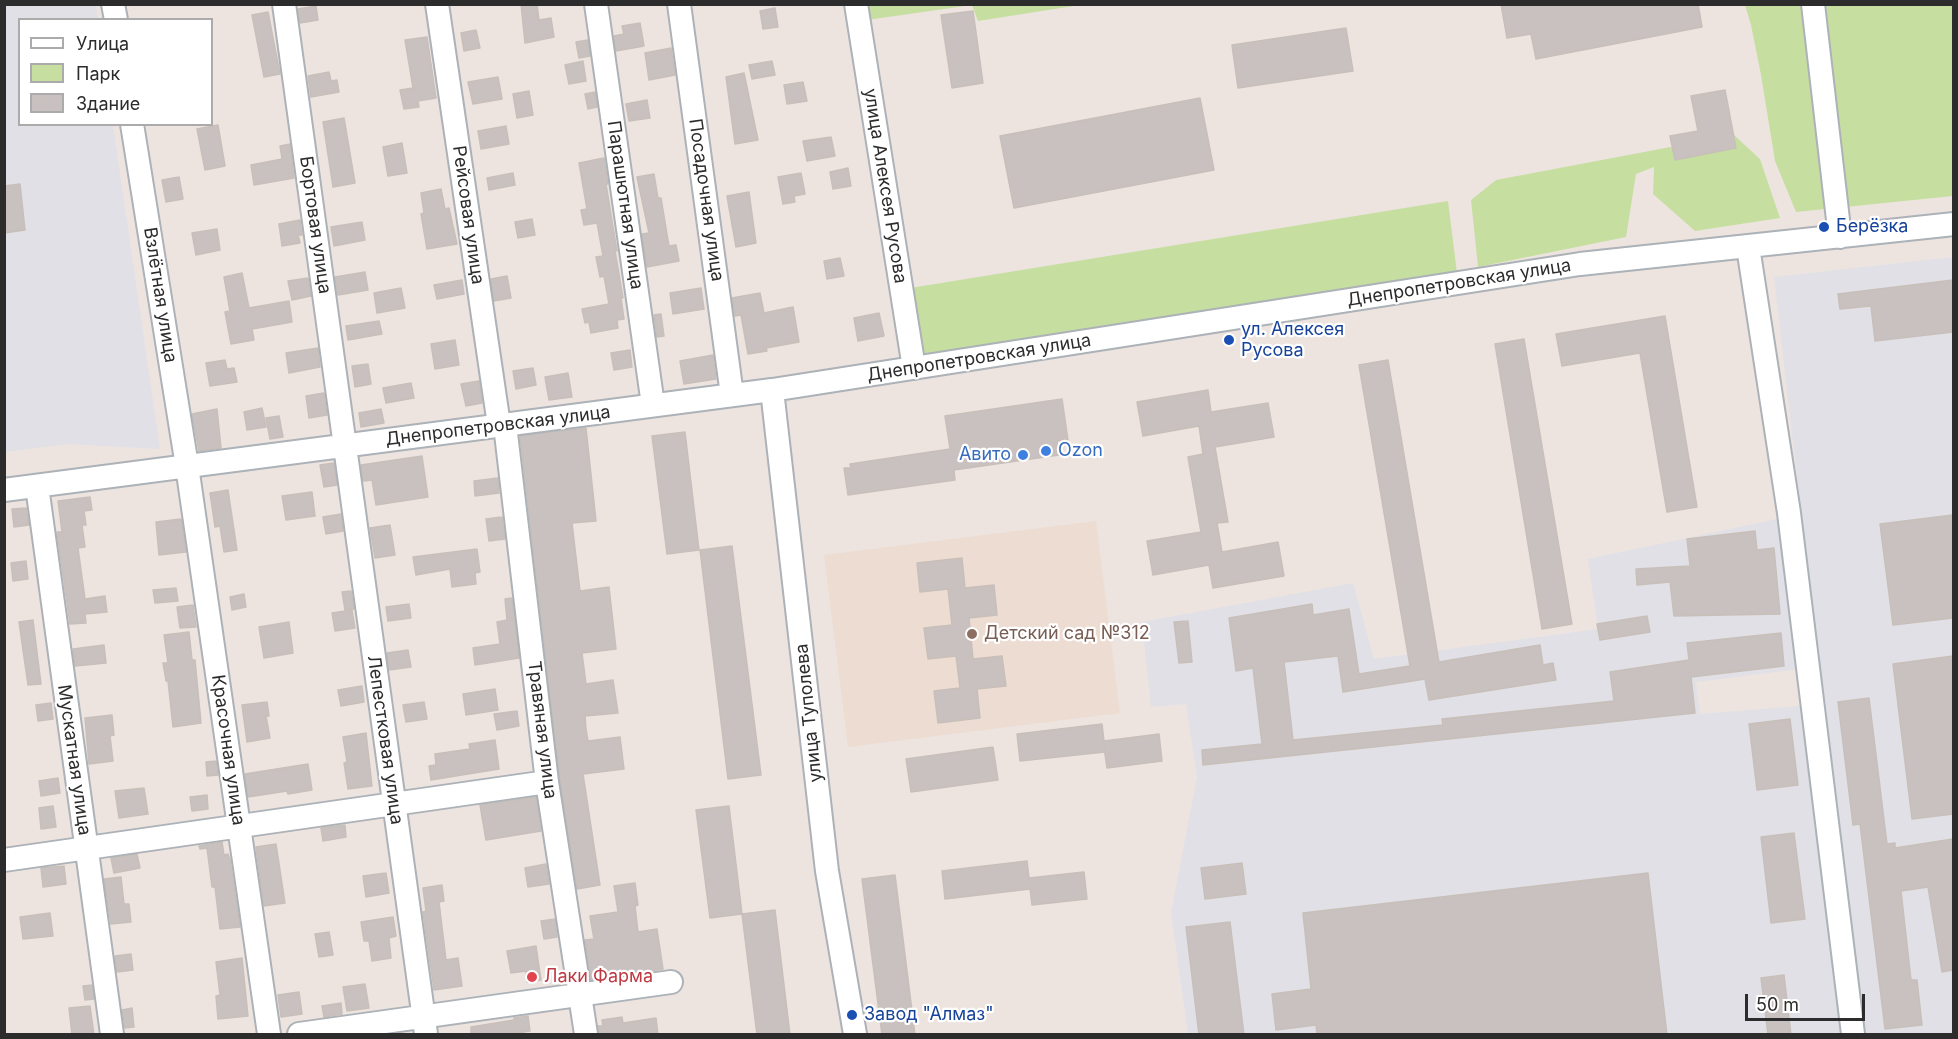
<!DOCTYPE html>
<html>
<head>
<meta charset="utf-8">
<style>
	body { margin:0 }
	#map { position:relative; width:1958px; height:1039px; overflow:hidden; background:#ede4e0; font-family:Inter,sans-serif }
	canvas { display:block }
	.frame { position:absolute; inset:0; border:6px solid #2c2c2c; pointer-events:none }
	.legend { position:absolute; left:18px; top:18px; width:195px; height:108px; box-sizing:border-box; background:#fff; border:2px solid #ababab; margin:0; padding:8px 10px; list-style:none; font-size:18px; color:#2c2c2c }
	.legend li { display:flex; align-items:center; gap:12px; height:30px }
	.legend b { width:30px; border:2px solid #ababab }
	.scale { position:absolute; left:1745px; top:994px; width:120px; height:27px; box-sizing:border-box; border:3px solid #2c2c2c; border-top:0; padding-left:8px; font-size:18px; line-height:21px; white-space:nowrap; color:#2c2c2c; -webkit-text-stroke:4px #fff; paint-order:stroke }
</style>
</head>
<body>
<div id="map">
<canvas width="1958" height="1039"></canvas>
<div class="frame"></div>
<ul class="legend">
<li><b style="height:8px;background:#fff"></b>Улица</li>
<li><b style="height:16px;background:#c6dfa0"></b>Парк</li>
<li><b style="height:16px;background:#c8c1bf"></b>Здание</li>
</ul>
<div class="scale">50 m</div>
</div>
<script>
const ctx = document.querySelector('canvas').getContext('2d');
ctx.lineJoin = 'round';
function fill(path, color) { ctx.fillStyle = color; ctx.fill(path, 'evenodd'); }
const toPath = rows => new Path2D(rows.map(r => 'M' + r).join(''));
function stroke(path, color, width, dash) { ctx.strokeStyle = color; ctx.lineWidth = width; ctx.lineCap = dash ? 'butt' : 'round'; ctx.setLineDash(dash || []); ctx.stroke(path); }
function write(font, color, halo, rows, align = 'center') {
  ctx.font = font + ' Inter,sans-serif'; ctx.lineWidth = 4.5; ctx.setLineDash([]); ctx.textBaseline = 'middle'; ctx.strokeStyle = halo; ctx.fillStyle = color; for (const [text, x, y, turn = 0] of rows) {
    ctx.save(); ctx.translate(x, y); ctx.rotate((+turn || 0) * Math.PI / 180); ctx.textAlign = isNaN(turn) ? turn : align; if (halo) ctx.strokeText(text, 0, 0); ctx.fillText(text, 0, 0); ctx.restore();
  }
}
const industrial = toPath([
	[4,5,96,5,98,19,20,20,20,124,113,125,160,449,67,444,5,452],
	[1953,257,1953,1034,1188,1034,1171,913,1197,777,1186,704,1151,707,1142,622,1353,583,1374,659,1598,629,1588,559,1782,518,1799,669,1696,682,1700,714,1823,704,1774,277]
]);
const education = toPath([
	[1096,521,1120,713,848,747,824,555]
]);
const green = toPath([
	[864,5,1080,5,978,21,972,5,867,20],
	[1745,5,1953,5,1953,196,1796,212,1775,161,1761,75,1751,25],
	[1734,135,1760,159,1780,218,1695,231,1653,194,1654,167,1636,174,1626,237,1478,267,1471,200,1496,180],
	[1448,201,1457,273,915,357,904,289]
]);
const building = toPath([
	[521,4,537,4,539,20,551,18,554,37,525,43,521,4],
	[1501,4,1698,4,1702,27,1536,59,1531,34,1507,38,1501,4],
	[316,6,318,20,300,23,298,9,316,6],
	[775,8,778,27,763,29,760,11,775,8],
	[973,11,983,83,952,88,941,15,973,11],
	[268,12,280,74,264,77,252,15,268,12],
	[640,23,644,46,616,51,614,36,624,34,622,26,640,23],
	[1346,28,1353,71,1238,88,1232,45,1346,28],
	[476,30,480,48,464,51,461,33,476,30],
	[427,37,436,98,418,101,419,107,404,109,400,90,413,88,405,40,427,37],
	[588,40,590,56,579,58,576,42,588,40],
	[671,48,675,75,649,80,645,53,671,48],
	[583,61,586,81,569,84,565,65,583,61],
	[772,61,775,75,752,79,749,65,772,61],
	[329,72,331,81,337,80,339,92,311,97,308,76,329,72],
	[744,73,758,140,735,144,726,77,744,73],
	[498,77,502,99,473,104,468,82,498,77],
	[803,82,807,101,787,104,784,85,803,82],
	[1725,90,1736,148,1675,160,1670,136,1698,131,1691,96,1725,90],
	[529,91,533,115,517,118,513,94,529,91],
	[595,92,597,107,588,109,585,94,595,92],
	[1200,98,1214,170,1014,208,1000,136,1200,98],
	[647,100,650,118,629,121,626,104,647,100],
	[344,118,355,183,333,187,323,122,344,118],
	[218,125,225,166,205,170,197,129,218,125],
	[506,126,509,144,481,149,478,131,506,126],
	[831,137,835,156,807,161,803,141,831,137],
	[402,143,407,173,388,176,383,147,402,143],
	[290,144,294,178,254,185,251,165,282,159,280,146,290,144],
	[604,158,608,184,606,184,617,251,615,251,623,298,621,298,624,319,617,320,618,328,591,333,589,322,585,323,582,309,609,304,604,276,600,277,596,257,603,256,597,223,584,225,581,210,587,209,579,163,604,158],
	[848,168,851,186,833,189,830,172,848,168],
	[513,173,515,185,489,190,487,178,513,173],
	[801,173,805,194,794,196,795,202,783,204,778,177,801,173],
	[654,174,658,198,661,198,669,246,676,245,679,261,647,267,642,234,649,233,637,177,654,174],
	[179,177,183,199,166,202,162,180,179,177],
	[20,184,25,230,4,233,4,186,20,184],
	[441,189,445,209,449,208,457,244,427,249,421,214,424,213,421,193,441,189],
	[749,192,756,243,736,247,727,196,749,192],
	[532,219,535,235,518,238,515,222,532,219],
	[300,220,302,235,298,235,300,243,282,246,279,224,300,220],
	[362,222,365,240,334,246,331,227,362,222],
	[217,229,220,250,196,255,192,233,217,229],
	[840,258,844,276,827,279,824,261,840,258],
	[365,272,368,290,338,295,335,277,365,272],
	[242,273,249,308,289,301,292,322,252,329,254,340,231,344,225,312,230,311,224,277,242,273],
	[507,276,511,298,494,301,491,279,507,276],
	[308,278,311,296,292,300,288,281,308,278],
	[462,280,464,294,437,299,434,285,462,280],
	[1953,280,1953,332,1875,341,1871,306,1840,309,1838,294,1953,280],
	[401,288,405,308,377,313,374,293,401,288],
	[701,288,704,309,673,314,670,293,701,288],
	[760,293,764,313,793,307,799,342,766,348,767,351,748,354,741,315,735,316,732,298,760,293],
	[879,313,884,336,858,341,854,318,879,313],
	[661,314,664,336,657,337,654,315,661,314],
	[1665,316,1697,507,1667,512,1640,353,1562,366,1556,334,1665,316],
	[379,321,382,334,348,340,346,326,379,321],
	[1524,339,1572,624,1542,629,1495,344,1524,339],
	[455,340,459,365,435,369,431,344,455,340],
	[318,348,320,367,289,373,286,353,318,348],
	[630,350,632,367,614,370,611,353,630,350],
	[713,355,716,379,684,384,680,361,713,355],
	[225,360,227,369,234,368,237,382,210,386,206,363,225,360],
	[1388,360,1439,662,1540,645,1543,665,1553,663,1556,680,1429,700,1425,679,1343,692,1338,656,1284,662,1293,740,1443,725,1442,719,1614,701,1610,672,1689,660,1687,643,1781,633,1784,666,1691,677,1695,713,1203,765,1202,750,1262,744,1253,668,1236,671,1229,618,1312,604,1313,615,1349,609,1359,674,1410,666,1359,365,1388,360],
	[368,364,371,384,355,387,352,366,368,364],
	[533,368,536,385,516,389,513,371,533,368],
	[568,373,572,397,549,400,545,377,568,373],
	[479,381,482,403,466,406,461,384,479,381],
	[411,383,414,398,386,403,383,388,411,383],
	[1208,390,1211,412,1268,403,1274,437,1215,447,1228,522,1217,523,1222,552,1278,542,1284,576,1213,588,1209,565,1153,575,1147,541,1201,532,1188,457,1203,454,1199,426,1143,436,1137,402,1208,390],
	[324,393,327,415,309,418,306,396,324,393],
	[1062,399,1068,440,1057,441,1059,455,954,470,955,480,848,495,844,468,851,468,850,464,950,449,945,416,1062,399],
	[262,408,266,427,247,430,244,412,262,408],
	[217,409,221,448,199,451,192,414,217,409],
	[381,409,384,423,361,427,359,413,381,409],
	[279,416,283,437,270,439,266,418,279,416],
	[586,428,596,521,572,523,580,591,609,587,616,649,582,653,586,684,613,680,618,713,585,716,586,729,588,741,620,737,624,769,583,774,600,885,577,889,560,780,520,436,586,428],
	[685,432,699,550,667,554,652,436,685,432],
	[422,456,428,497,376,505,372,480,363,481,361,465,422,456],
	[334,463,337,485,324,487,320,465,334,463],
	[498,478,499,493,475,496,474,481,498,478],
	[228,490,237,550,224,552,220,526,215,527,210,493,228,490],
	[312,492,315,516,286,520,282,496,312,492],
	[90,497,92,510,84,511,86,525,82,525,85,547,78,548,85,599,105,596,107,612,85,614,86,623,70,624,57,532,62,532,58,501,90,497],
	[26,508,29,525,14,527,12,509,26,508],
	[341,514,343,531,326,534,323,517,341,514],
	[1953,515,1953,618,1893,625,1880,524,1953,515],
	[502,517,505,539,489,541,486,519,502,517],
	[181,519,186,552,159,555,156,522,181,519],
	[390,525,395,555,375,558,370,528,390,525],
	[1755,531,1757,550,1774,548,1780,614,1674,616,1670,582,1637,585,1636,569,1690,566,1687,539,1755,531],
	[732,546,761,775,728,779,700,550,732,546],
	[477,549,480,572,475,573,476,584,452,587,450,569,416,575,413,557,477,549],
	[962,558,965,588,994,585,997,615,969,618,973,659,1002,656,1006,686,977,689,980,718,938,723,934,691,960,688,956,656,928,659,924,628,952,625,948,589,920,592,917,563,962,558],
	[26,561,28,579,13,581,11,563,26,561],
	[176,588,178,601,155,603,153,590,176,588],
	[351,591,354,609,345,610,342,592,351,591],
	[244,594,246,607,232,610,230,597,244,594],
	[512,598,519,658,475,665,473,648,500,644,497,622,507,620,505,599,512,598],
	[409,604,411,618,388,621,386,607,409,604],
	[193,605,196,627,180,628,177,607,193,605],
	[352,610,355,628,335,631,332,613,352,610],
	[1647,616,1650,632,1600,640,1597,624,1647,616],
	[33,620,41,684,28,685,19,622,33,620],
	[1188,621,1192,662,1179,663,1174,622,1188,621],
	[289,622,293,653,264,658,259,627,289,622],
	[189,632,192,660,195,660,201,723,173,727,168,681,166,681,163,663,168,663,164,635,189,632],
	[104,645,106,663,75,666,73,649,104,645],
	[408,650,411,667,389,670,387,653,408,650],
	[1953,656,1953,814,1912,819,1893,664,1953,656],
	[362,686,364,702,341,706,338,690,362,686],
	[495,689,498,710,466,715,463,694,495,689],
	[1869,698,1887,844,1895,843,1895,848,1953,839,1953,970,1942,972,1928,887,1901,891,1911,980,1917,980,1922,1025,1885,1029,1860,824,1853,825,1838,702,1869,698],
	[267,702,269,716,266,716,270,738,247,742,242,705,267,702],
	[424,702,427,719,406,722,403,705,424,702],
	[51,703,53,719,38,721,36,705,51,703],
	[517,711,519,726,497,730,494,714,517,711],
	[112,715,114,735,110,736,113,761,89,764,85,718,112,715],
	[1790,719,1798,785,1757,790,1749,724,1790,719],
	[1102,724,1104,741,1159,734,1162,761,1107,768,1104,747,1105,752,1020,761,1017,734,1102,724],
	[366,733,372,786,348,789,344,763,347,762,343,737,366,733],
	[495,740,499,769,431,780,429,766,436,765,435,754,470,749,469,744,495,740],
	[993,747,998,780,911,792,906,759,993,747],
	[216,761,218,775,207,776,206,762,216,761],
	[308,764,312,790,288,794,287,791,248,797,245,774,308,764],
	[58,778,60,793,41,796,39,781,58,778],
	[144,788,148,814,119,818,115,791,144,788],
	[207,795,208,809,192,811,190,797,207,795],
	[536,797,541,831,486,840,480,805,536,797],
	[53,806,56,827,41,829,39,808,53,806],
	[729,806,742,914,710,918,696,810,729,806],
	[345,825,346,837,323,841,321,828,345,825],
	[1794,833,1805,919,1771,923,1761,837,1794,833],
	[222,842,224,855,228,854,230,860,240,927,220,929,215,887,212,887,207,848,200,849,199,846,222,842],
	[276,844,285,903,264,906,256,847,276,844],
	[137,854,140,868,114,873,111,858,137,854],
	[1027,861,1029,878,1084,872,1087,899,1032,905,1030,889,945,899,942,871,1027,861],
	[1242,863,1246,894,1205,899,1201,868,1242,863],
	[546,864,549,884,528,887,525,868,546,864],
	[64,866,66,884,43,887,41,868,64,866],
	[386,873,389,893,366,897,363,876,386,873],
	[1648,873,1667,1035,1317,1035,1316,1025,1276,1030,1272,994,1311,989,1303,913,1648,873],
	[895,875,915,1035,882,1035,862,879,895,875],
	[121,877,124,904,129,904,131,922,111,924,104,879,121,877],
	[635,883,638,905,635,906,638,932,657,929,663,969,591,980,585,940,594,939,590,916,618,912,614,886,635,883],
	[442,885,444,901,439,902,446,960,458,958,462,986,434,990,423,912,426,911,423,888,442,885],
	[775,910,790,1035,757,1035,742,914,775,910],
	[50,913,53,936,23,939,20,917,50,913],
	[393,917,396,936,389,938,391,958,372,961,369,941,364,941,361,922,393,917],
	[555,919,557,937,544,939,541,921,555,919],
	[1230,922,1244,1035,1199,1035,1186,927,1230,922],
	[329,932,333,955,319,957,315,934,329,932],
	[536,946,541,980,527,982,526,971,511,973,507,951,536,946],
	[131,954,133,970,117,972,115,956,131,954],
	[242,958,248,1016,218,1019,216,996,220,995,216,962,242,958],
	[1784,975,1791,1035,1768,1035,1761,978,1784,975],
	[365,984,369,1008,347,1011,343,987,365,984],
	[92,985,94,999,85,1000,83,986,92,985],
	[299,992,302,1014,281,1017,278,995,299,992],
	[341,1003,342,1014,324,1017,322,1006,341,1003],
	[90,1006,94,1035,72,1035,69,1008,90,1006],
	[132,1008,134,1027,125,1028,122,1010,132,1008],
	[528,1016,530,1031,505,1035,471,1035,471,1027,514,1020,514,1018,528,1016],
	[622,1017,623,1023,656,1018,658,1035,599,1035,598,1026,603,1026,602,1020,622,1017]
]);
const minor = toPath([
	[113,4,116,20],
	[284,4,426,1034],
	[437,4,499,425],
	[596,4,653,405],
	[679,4,732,395],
	[856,4,914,368],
	[1813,4,1840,237],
	[132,124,187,466,269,1034],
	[1748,247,1789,513,1853,1034],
	[772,390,827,871,855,1034],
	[505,425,547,782,586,1034],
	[37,486,112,1034],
	[4,490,772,390,1580,264,1954,224],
	[4,860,547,782],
	[299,1034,671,982]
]);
const markers = [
	[1824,227,6,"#1a4fb4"],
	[1229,340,6,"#1a4fb4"],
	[1046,451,6,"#3f7fe0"],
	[1023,455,6,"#3f7fe0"],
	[972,634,6,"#8d6e63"],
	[532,977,6,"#e0444e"],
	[852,1015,6,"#1a4fb4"]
];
const streetNames = [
	["улица Алексея Русова",885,186,81],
	["Посадочная улица",706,200,82],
	["Парашютная улица",625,205,82],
	["Рейсовая улица",468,215,82],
	["Бортовая улица",315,225,82],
	["Днепропетровская улица",1459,283,-9],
	["Взлётная улица",160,295,81],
	["Днепропетровская улица",979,358,-9],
	["Днепропетровская улица",498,426,-7],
	["улица Туполева",809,713,-96],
	["Травяная улица",542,730,83],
	["Лепестковая улица",385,740,82],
	["Красочная улица",228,750,82],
	["Мускатная улица",74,760,82]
];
const transitNames = [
	["Берёзка",1836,227],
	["ул. Алексея",1241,330],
	["Русова",1241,351],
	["Завод \"Алмаз\"",864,1015]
];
const shopNames = [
	["Ozon",1058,451],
	["Авито",1011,455,"right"]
];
const educationNames = [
	["Детский сад №312",984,634]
];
const healthNames = [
	["Лаки Фарма",544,977]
];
fill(industrial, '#e0e0e6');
fill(education, '#eddcd1');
fill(green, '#c6dfa0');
fill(building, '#c8c1bf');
stroke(building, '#c8bfb9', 1.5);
stroke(minor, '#acb2b7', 26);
stroke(minor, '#fff', 22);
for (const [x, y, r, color] of markers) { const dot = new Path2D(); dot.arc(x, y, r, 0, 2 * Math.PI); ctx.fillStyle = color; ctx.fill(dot); stroke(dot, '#fff', 2); }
write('18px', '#2c2c2c', '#fff', streetNames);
write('18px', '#164399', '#fff', transitNames, 'left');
write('18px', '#366cbe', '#fff', shopNames, 'left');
write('18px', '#785e54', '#fff', educationNames, 'left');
write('18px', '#be3a42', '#fff', healthNames, 'left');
</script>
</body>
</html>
